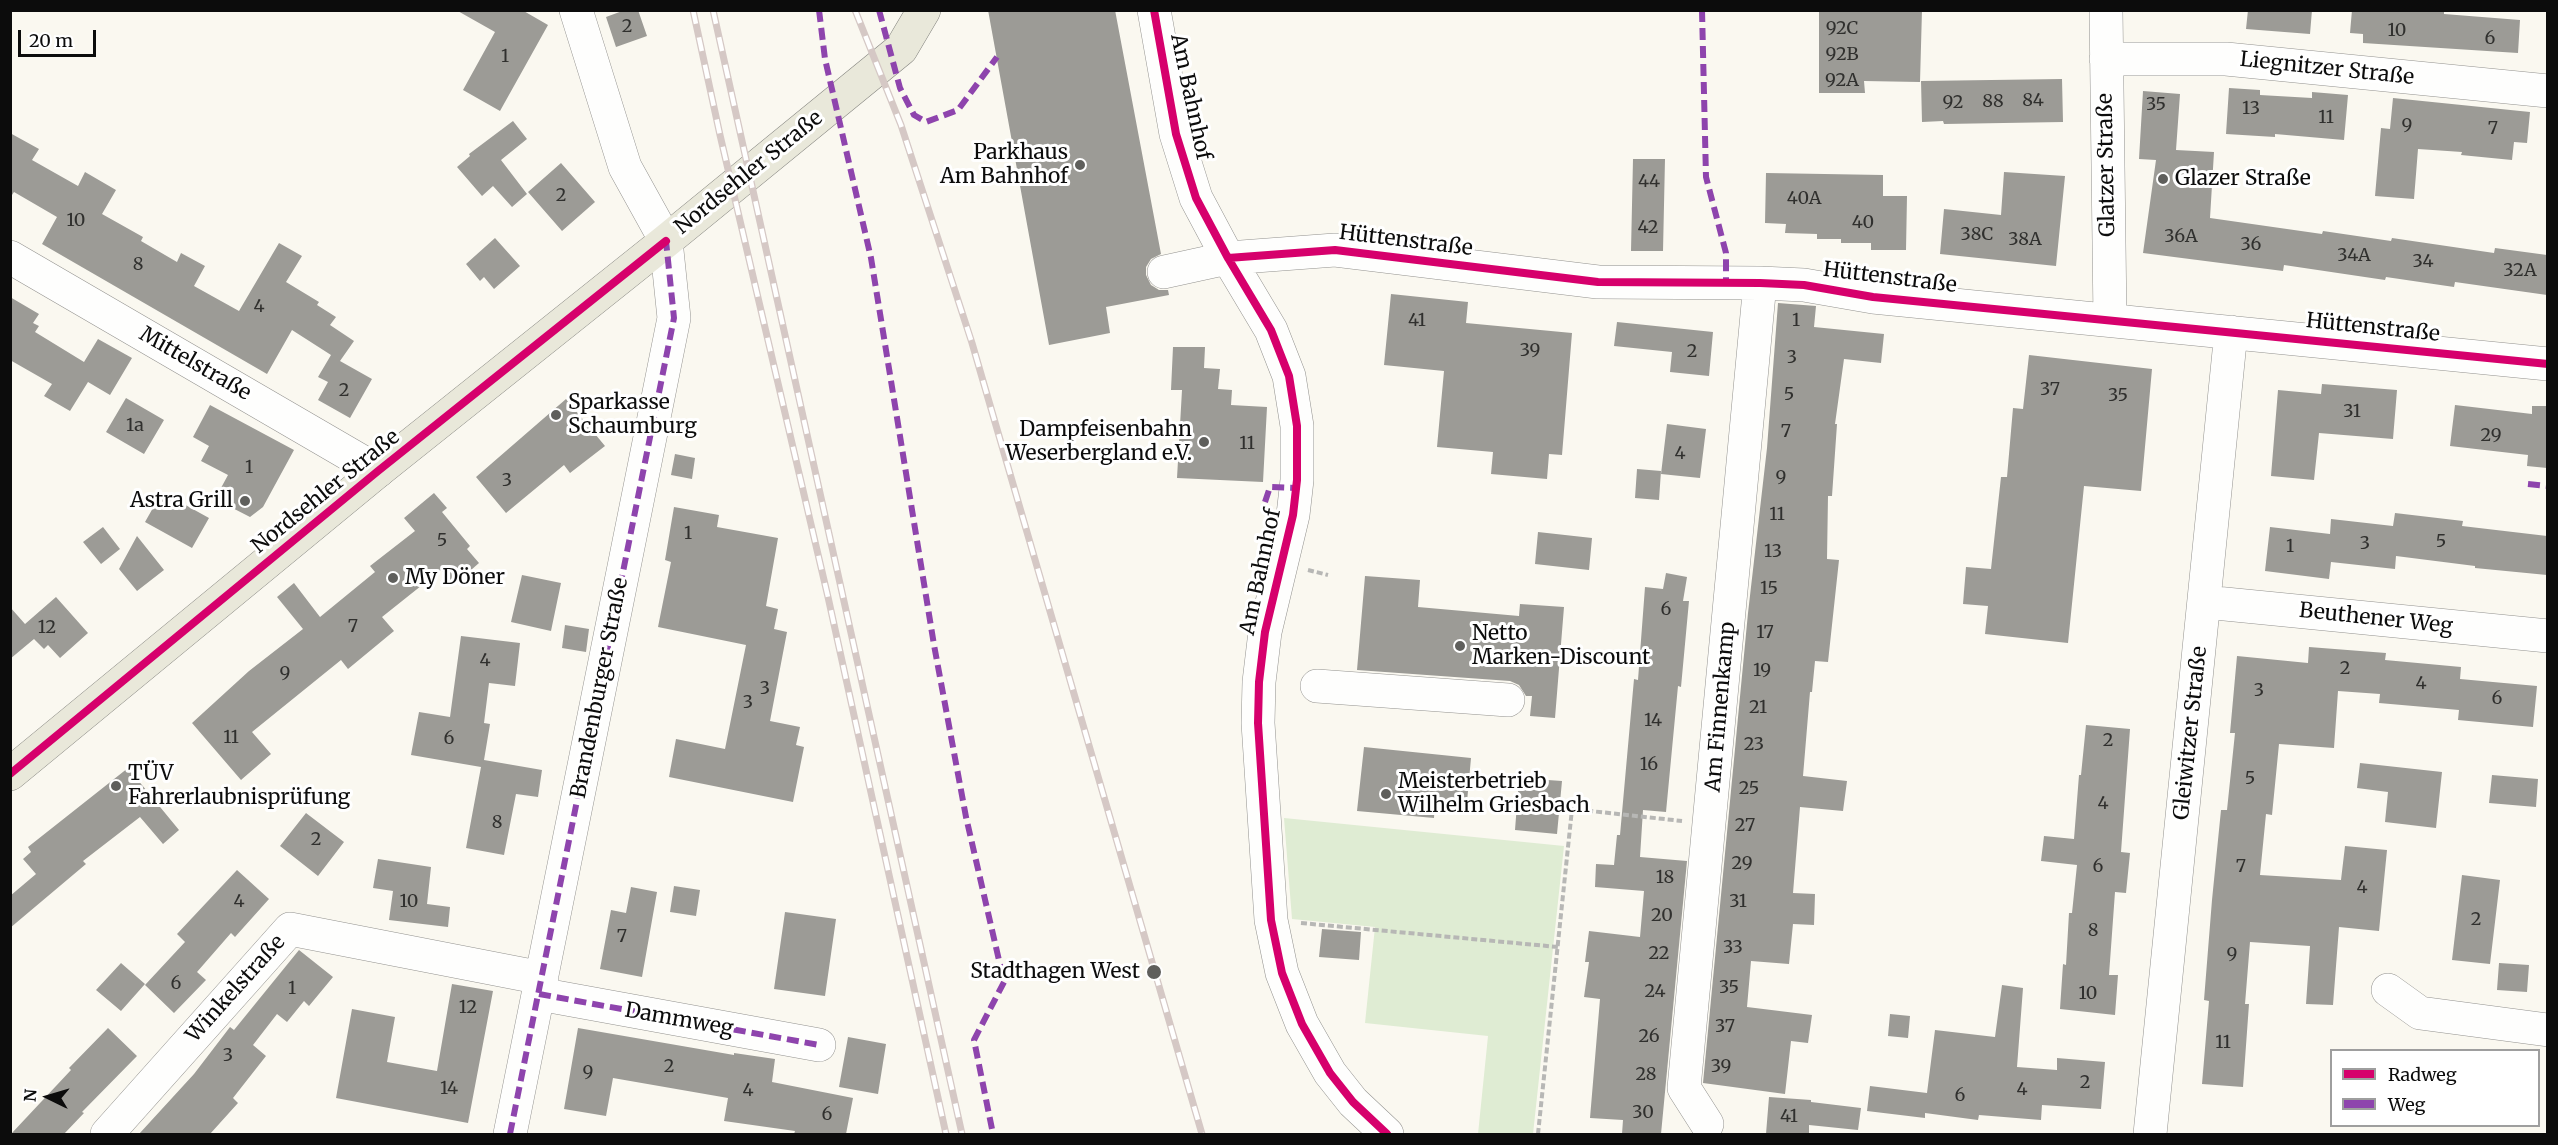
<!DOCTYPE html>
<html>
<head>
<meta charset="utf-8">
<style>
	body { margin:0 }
	#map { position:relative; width:2558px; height:1145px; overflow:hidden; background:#faf8f0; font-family:Merriweather,serif }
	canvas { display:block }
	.frame { position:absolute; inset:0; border:12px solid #0c0c0c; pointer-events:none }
	.legend { position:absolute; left:2330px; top:1049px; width:210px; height:78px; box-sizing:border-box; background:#fff; border:2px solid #9e9e9e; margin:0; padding:8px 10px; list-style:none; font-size:18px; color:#0c0c0c }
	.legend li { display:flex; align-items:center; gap:12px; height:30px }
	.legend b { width:30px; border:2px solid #9e9e9e }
	.north { position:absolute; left:18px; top:1067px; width:60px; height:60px; -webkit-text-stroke:4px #fff; paint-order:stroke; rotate:275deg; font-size:16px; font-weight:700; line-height:24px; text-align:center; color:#0c0c0c }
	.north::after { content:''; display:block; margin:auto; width:21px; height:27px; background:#0c0c0c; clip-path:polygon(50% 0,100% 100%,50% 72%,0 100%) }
	.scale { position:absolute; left:18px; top:30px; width:78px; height:27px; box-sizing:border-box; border:3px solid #0c0c0c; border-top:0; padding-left:8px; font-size:18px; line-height:21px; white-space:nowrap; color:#0c0c0c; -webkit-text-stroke:4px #fff; paint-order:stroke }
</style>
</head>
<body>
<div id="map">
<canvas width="2558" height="1145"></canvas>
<div class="frame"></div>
<ul class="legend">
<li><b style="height:8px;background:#d6006c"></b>Radweg</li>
<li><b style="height:8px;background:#8e44ad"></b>Weg</li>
</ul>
<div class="north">N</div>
<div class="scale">20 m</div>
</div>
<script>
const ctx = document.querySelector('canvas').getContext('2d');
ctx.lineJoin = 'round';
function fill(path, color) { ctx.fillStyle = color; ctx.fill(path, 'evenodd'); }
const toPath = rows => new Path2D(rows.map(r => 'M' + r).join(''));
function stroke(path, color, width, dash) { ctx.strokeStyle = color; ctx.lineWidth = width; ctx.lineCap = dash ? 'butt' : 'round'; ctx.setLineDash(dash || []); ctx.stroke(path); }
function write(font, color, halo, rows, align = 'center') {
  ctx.font = font + ' Merriweather,serif'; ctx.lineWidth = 6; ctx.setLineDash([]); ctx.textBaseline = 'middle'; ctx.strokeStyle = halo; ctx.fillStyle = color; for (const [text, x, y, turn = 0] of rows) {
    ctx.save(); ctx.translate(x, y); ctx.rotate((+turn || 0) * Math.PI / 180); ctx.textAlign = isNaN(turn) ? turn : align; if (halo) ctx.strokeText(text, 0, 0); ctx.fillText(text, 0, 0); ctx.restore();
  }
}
const green = toPath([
	[1284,818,1564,846,1533,1134,1478,1134,1488,1036,1365,1023,1375,927,1292,919]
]);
const building = toPath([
	[456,10,522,10,548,25,500,111,463,90,495,32],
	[625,10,638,10,647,36,616,47,606,17],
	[988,10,1115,10,1161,254,1151,259,1146,267,1146,275,1151,285,1159,290,1168,290,1169,295,1106,307,1110,333,1049,345],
	[1819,10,1922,10,1920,82,1864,81,1865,93,1819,93],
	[2248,10,2312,10,2310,34,2246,29],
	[2352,10,2444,10,2444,14,2520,20,2518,53,2363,43,2363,34,2350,33],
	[2062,79,2063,122,1944,124,1943,121,1922,122,1921,81],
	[2229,88,2260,90,2260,95,2312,98,2312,92,2348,95,2344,140,2275,134,2275,137,2226,134],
	[2143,91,2180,94,2176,150,2214,152,2210,218,2322,234,2323,231,2391,241,2392,238,2494,253,2495,248,2547,255,2547,295,2455,282,2454,287,2386,277,2385,280,2284,265,2283,271,2143,253,2156,160,2139,159],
	[2393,98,2530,112,2527,143,2514,142,2512,160,2461,155,2462,152,2418,149,2414,199,2375,196,2381,128,2390,129],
	[513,121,527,139,501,160,527,194,512,207,493,186,482,196,457,167,470,156,469,154],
	[10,133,39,149,32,160,78,186,85,172,116,190,102,214,143,237,141,241,177,262,181,253,205,266,194,286,239,311,279,243,302,256,286,282,319,302,317,305,336,317,330,325,354,341,340,361,372,379,350,418,318,400,328,382,318,377,331,355,292,330,267,374,42,244,57,217,14,192,10,198],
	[1633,159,1665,159,1663,251,1631,251],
	[561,163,595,202,562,231,528,192],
	[2004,172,2065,176,2056,266,1940,254,1944,209,2001,215],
	[1766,173,1883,175,1883,196,1907,196,1906,250,1871,250,1871,243,1841,243,1841,239,1817,239,1817,234,1785,233,1786,224,1765,223],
	[495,238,520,266,494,289,484,277,480,281,466,264],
	[1391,294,1468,302,1466,323,1572,333,1562,455,1549,454,1547,479,1491,474,1493,452,1437,447,1444,371,1384,365],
	[10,297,39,314,33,323,39,326,35,332,84,362,98,339,132,358,110,395,88,382,70,411,44,396,52,384,10,360],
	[1778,303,1816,306,1814,327,1884,334,1881,363,1844,359,1835,424,1837,424,1832,496,1828,496,1827,559,1839,560,1828,662,1815,661,1812,692,1810,692,1803,776,1847,781,1843,811,1800,807,1793,893,1815,894,1814,925,1793,924,1789,964,1751,961,1747,1007,1812,1015,1808,1043,1791,1041,1785,1094,1703,1083,1748,613,1767,448],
	[1617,322,1713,332,1709,376,1670,372,1672,352,1614,346],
	[1173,347,1205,347,1204,368,1220,369,1218,389,1232,390,1231,405,1267,407,1263,482,1177,478,1182,390,1171,390],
	[2029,355,2152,369,2141,491,2084,486,2068,643,1985,634,1988,606,1963,604,1966,567,1991,569,2001,477,2007,477,2013,408,2023,409],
	[2322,384,2397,390,2393,439,2319,433,2314,480,2271,476,2278,390,2321,394],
	[126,398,164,420,144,454,106,432],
	[566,399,605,446,570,473,564,465,506,513,476,477],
	[210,405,294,450,263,507,250,517,215,499,228,475,201,461,209,446,193,437],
	[2455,405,2532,414,2532,406,2547,406,2547,468,2527,466,2528,455,2450,446],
	[1667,424,1706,429,1700,478,1661,474],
	[675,454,695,458,692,479,671,475],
	[1637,469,1661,471,1659,500,1635,498],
	[162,492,209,518,192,548,145,522],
	[434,493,447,508,442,512,470,546,467,549,479,563,454,585,441,570,382,617,394,631,348,669,341,660,252,732,271,754,241,780,192,723,249,671,303,629,277,597,294,583,320,617,375,572,370,566,415,531,404,518],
	[674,507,719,515,717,527,778,538,766,606,778,609,774,629,787,632,770,721,800,727,796,745,804,747,793,802,669,777,676,739,725,749,746,645,658,627,671,562,665,560],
	[2395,513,2463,521,2462,526,2547,536,2547,575,2475,568,2475,566,2396,556,2395,569,2331,562,2329,579,2265,571,2270,527,2330,534,2331,519,2393,526],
	[103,527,120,549,101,564,83,542],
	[1538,532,1592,538,1589,570,1535,564],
	[137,536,164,570,137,591,119,569],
	[1666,573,1687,577,1683,601,1689,601,1681,687,1678,686,1666,812,1643,810,1640,857,1687,861,1661,1134,1622,1134,1623,1120,1590,1118,1600,999,1584,997,1589,962,1585,962,1589,931,1640,937,1644,891,1595,887,1596,864,1614,865,1617,835,1620,835,1634,679,1638,680,1645,587,1663,589],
	[522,575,561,583,551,631,511,622],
	[1365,576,1420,580,1418,607,1519,616,1520,604,1564,607,1555,718,1530,716,1532,696,1526,696,1519,685,1510,681,1357,670],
	[56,597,88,633,60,658,48,645,44,649,34,639,10,659,10,607,25,624],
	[565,625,589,629,586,652,562,648],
	[461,636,520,643,515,686,489,683,484,723,490,724,484,760,542,770,538,797,516,794,504,855,466,848,481,767,411,755,419,712,450,717],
	[2309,647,2386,653,2385,660,2461,667,2460,679,2537,686,2533,727,2458,720,2459,710,2379,703,2380,694,2338,691,2334,748,2279,744,2272,815,2266,814,2260,875,2341,880,2345,846,2387,850,2379,931,2339,927,2333,1005,2306,1004,2310,946,2250,942,2245,1004,2249,1004,2243,1087,2202,1084,2209,1001,2204,1000,2212,900,2221,810,2227,810,2235,733,2230,733,2237,656,2308,663],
	[2086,725,2130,729,2121,852,2130,853,2126,893,2115,892,2109,975,2118,975,2115,1015,2060,1009,2063,964,2066,965,2069,913,2072,913,2077,865,2041,861,2044,836,2074,839,2079,775,2081,775],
	[1364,747,1471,758,1467,802,1435,799,1434,818,1357,811],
	[2360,763,2442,772,2436,828,2385,822,2388,792,2357,788],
	[128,768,179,830,163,844,140,817,83,861,86,864,10,928,10,896,36,874,23,859,31,852,28,847],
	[2492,775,2538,779,2536,807,2489,803],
	[1519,778,1562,781,1557,834,1515,830],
	[306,813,344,842,318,876,280,846],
	[378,859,431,867,427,904,450,907,448,927,389,920,393,891,373,888],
	[237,870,269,899,235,937,231,933,197,972,206,980,174,1013,145,985,185,942,177,934],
	[2462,875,2500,880,2490,964,2452,960],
	[674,886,700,890,696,916,670,912],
	[631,887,657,892,642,977,600,969,611,910,626,913],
	[785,912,836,919,825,996,774,989],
	[1322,929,1361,932,1359,960,1319,957],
	[299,950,333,977,309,1006,304,1001,287,1022,277,1014,253,1045,266,1056,233,1098,238,1103,210,1134,139,1134,194,1074,230,1027,234,1030],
	[121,963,145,984,121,1011,96,990],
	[2499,963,2529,965,2527,992,2497,990],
	[452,984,493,991,468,1123,336,1098,352,1009,395,1017,387,1062,437,1071],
	[2002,985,2023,988,2017,1067,2057,1070,2057,1058,2105,1062,2101,1109,2042,1105,2041,1120,1979,1115,1978,1120,1925,1113,1925,1118,1867,1111,1870,1086,1927,1093,1935,1030,1995,1037],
	[1890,1014,1910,1016,1908,1038,1888,1036],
	[108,1028,137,1056,82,1112,84,1113,64,1134,11,1134,71,1070,69,1068],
	[578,1028,734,1055,734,1053,775,1059,772,1082,853,1098,846,1134,794,1134,795,1131,724,1121,728,1098,613,1078,606,1116,564,1109],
	[848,1037,886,1044,878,1094,839,1087],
	[1769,1097,1811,1100,1811,1102,1861,1108,1858,1130,1809,1125,1809,1134,1766,1134]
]);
const path = toPath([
	[1308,570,1328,575],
	[1301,923,1558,947],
	[1538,1134,1572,809,1682,821]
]);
const minor = toPath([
	[1154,10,1176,134,1196,198,1228,258,1271,330,1289,376,1297,426,1297,480,1293,515,1265,632,1259,682,1258,723,1271,920,1282,973,1302,1024,1330,1073,1353,1102,1387,1134],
	[2106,10,2110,320],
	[2106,59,2226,59,2548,91],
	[10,257,378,471],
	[1164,272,1228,258,1335,250,1598,282,1760,283,1804,285,1873,297,2548,364],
	[2205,602,2548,636],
	[1317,686,1508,700],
	[2388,990,2420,1013,2548,1030],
	[539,994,819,1045],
	[1707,1124,1684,1088,1760,283],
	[107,1134,290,929,542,978],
	[510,1134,674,318,666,241,625,167,576,10],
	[2150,1134,2231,332]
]);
const major = toPath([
	[10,774,378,471,666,241,901,49,924,10]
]);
const rail = toPath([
	[693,10,720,135,828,597,946,1134],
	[713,10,962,1134],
	[855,10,901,125,972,343,1202,1134]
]);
const quiet = toPath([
	[819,10,825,59,871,258,934,645,966,817,1004,982,974,1040,993,1134],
	[879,10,900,88,914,115,926,122,958,110,997,57],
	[1702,10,1706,177,1726,253,1726,282],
	[2528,484,2548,486],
	[1265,502,1270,487,1296,488],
	[539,994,819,1045],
	[510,1134,674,318,666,241]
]);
const cycleway = toPath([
	[1154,10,1176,134,1196,198,1228,258,1271,330,1289,376,1297,426,1297,480,1293,515,1265,632,1259,682,1258,723,1271,920,1282,973,1302,1024,1330,1073,1353,1102,1387,1134],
	[1228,258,1335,250,1598,282,1760,283,1804,285,1873,297,2548,364],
	[10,774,378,471,666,241]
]);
const markers = [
	[1080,165,6,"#5f5f5c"],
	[2163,179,6,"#5f5f5c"],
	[556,415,6,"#5f5f5c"],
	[1204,442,6,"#5f5f5c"],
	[245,501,6,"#5f5f5c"],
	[393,578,6,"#5f5f5c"],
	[1460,646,6,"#5f5f5c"],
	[116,786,6,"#5f5f5c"],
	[1386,794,6,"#5f5f5c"],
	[1154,972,8,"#5f5f5c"]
];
const numberNames = [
	["2",627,27],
	["92C",1842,29],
	["10",2397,31],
	["6",2490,39],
	["92B",1842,55],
	["1",505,57],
	["92A",1842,81],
	["84",2033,101],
	["88",1993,102],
	["92",1953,103],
	["35",2156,105],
	["13",2251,109],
	["11",2326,118],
	["9",2407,126],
	["7",2493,129],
	["44",1649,182],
	["2",561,196],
	["40A",1804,199],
	["10",76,221],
	["40",1863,223],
	["42",1648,228],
	["38C",1977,235],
	["36A",2181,237],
	["38A",2025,240],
	["36",2251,245],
	["34A",2354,256],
	["34",2423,262],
	["8",138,265],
	["32A",2520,271],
	["4",259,307],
	["41",1417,321],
	["1",1796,321],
	["39",1530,351],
	["2",1692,352],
	["3",1792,358],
	["37",2050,390],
	["2",344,391],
	["5",1789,395],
	["35",2118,396],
	["31",2352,412],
	["1a",135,426],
	["7",1786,432],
	["29",2491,436],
	["11",1247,444],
	["4",1680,454],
	["1",249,468],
	["9",1781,478],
	["3",507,481],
	["11",1777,515],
	["1",688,534],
	["5",442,541],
	["5",2441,542],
	["3",2365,544],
	["1",2290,547],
	["13",1773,552],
	["15",1769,589],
	["6",1666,610],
	["7",353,627],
	["12",47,628],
	["17",1765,633],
	["4",485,661],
	["2",2345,669],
	["19",1762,671],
	["9",285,674],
	["4",2421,684],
	["3",765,689],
	["3",2259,691],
	["6",2497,699],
	["3",748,703],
	["21",1758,708],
	["14",1653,721],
	["11",231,738],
	["6",449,739],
	["2",2108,741],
	["23",1754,745],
	["16",1649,765],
	["5",2250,779],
	["25",1749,789],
	["4",2103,804],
	["8",497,823],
	["27",1745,826],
	["2",316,840],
	["29",1742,864],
	["6",2098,867],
	["7",2241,867],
	["18",1665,878],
	["4",2362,888],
	["4",239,902],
	["10",409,902],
	["31",1738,902],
	["20",1662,916],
	["2",2476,920],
	["8",2093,931],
	["7",622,937],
	["33",1733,948],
	["22",1659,954],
	["9",2232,955],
	["6",176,984],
	["35",1729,988],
	["1",292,989],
	["24",1655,992],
	["10",2088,994],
	["12",468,1008],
	["37",1725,1027],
	["26",1649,1037],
	["11",2223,1043],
	["3",228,1056],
	["2",669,1067],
	["39",1721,1067],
	["9",588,1073],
	["28",1646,1075],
	["2",2085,1083],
	["14",449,1089],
	["4",2022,1090],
	["4",748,1091],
	["6",1960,1096],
	["30",1643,1113],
	["6",827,1115],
	["41",1789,1117]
];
const streetNames = [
	["Liegnitzer Straße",2327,69,6],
	["Am Bahnhof",1190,97,78],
	["Glatzer Straße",2107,165,-91],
	["Nordsehler Straße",749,173,-39],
	["Hüttenstraße",1406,241,7],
	["Hüttenstraße",1890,278,7],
	["Hüttenstraße",2373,328,6],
	["Mittelstraße",195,364,30],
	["Nordsehler Straße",326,492,-39],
	["Am Bahnhof",1261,572,-78],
	["Beuthener Weg",2376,619,6],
	["Brandenburger Straße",600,688,-79],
	["Am Finnenkamp",1721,707,-85],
	["Gleiwitzer Straße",2191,733,-84],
	["Winkelstraße",236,989,-48],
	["Dammweg",679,1020,10]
];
const poiNames = [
	["Parkhaus",1068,153,"right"],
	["Am Bahnhof",1068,177,"right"],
	["Glazer Straße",2175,179],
	["Sparkasse",568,403],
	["Schaumburg",568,427],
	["Dampfeisenbahn",1192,430,"right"],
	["Weserbergland e.V.",1192,454,"right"],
	["Astra Grill",233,501,"right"],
	["My Döner",405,578],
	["Netto",1472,634],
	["Marken-Discount",1472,658],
	["TÜV",128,774],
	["Fahrerlaubnisprüfung",128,798],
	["Meisterbetrieb",1398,782],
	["Wilhelm Griesbach",1398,806],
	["Stadthagen West",1140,972,"right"]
];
fill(green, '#dfecd3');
fill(building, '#9c9b96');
stroke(minor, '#93928f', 34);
stroke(major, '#80807c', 34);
stroke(path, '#b7b7b5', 4, [6, 3]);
stroke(minor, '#fefefd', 33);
stroke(major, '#e9e8da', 33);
stroke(rail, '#d5c8c5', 7);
stroke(rail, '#fff', 4.5, [14]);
stroke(quiet, '#8e44ad', 6, [12, 6]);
stroke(cycleway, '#d6006c', 8);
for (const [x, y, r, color] of markers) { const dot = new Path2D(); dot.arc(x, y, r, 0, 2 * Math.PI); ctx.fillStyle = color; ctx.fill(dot); stroke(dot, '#fff', 2); }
write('18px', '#30302e', null, numberNames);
write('21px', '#0c0c0c', '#fff', streetNames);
write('21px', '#0c0c0c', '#fff', poiNames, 'left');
</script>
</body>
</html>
